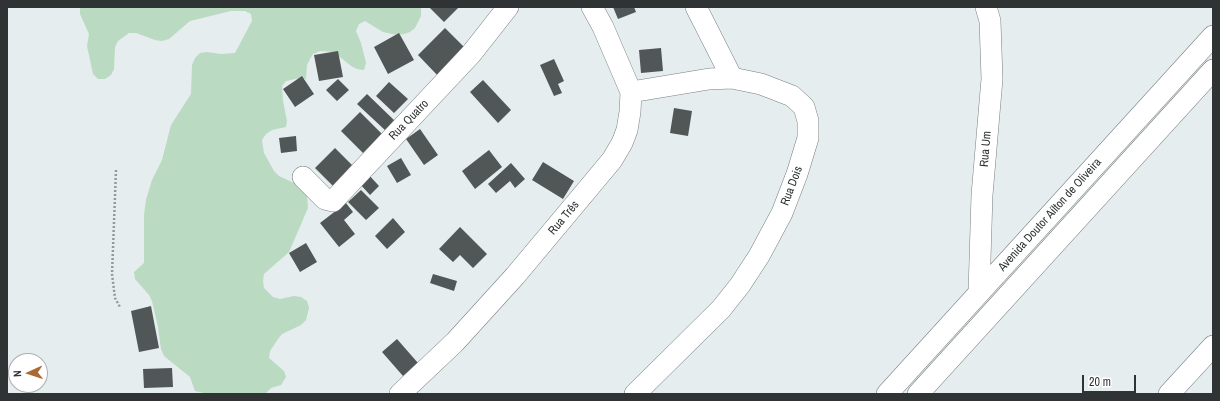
<!DOCTYPE html>
<html>
<head>
<meta charset="utf-8">
<style>
	body { margin:0 }
	#map { position:relative; width:1220px; height:401px; overflow:hidden; background:#e5edef; font-family:"Archivo Narrow",sans-serif }
	canvas { display:block }
	.frame { position:absolute; inset:0; border:8px solid #303334; pointer-events:none }
	.north { position:absolute; left:8px; top:353px; width:40px; height:40px; box-sizing:border-box; background:#fff; border:1px solid #acadae; border-radius:50%; rotate:267deg; font-size:11px; font-weight:700; line-height:16px; text-align:center; color:#303334 }
	.north::after { content:''; display:block; margin:auto; width:14px; height:18px; background:#aa6a32; clip-path:polygon(50% 0,100% 100%,50% 72%,0 100%) }
	.scale { position:absolute; left:1082px; top:375px; width:54px; height:18px; box-sizing:border-box; border:2px solid #303334; border-top:0; padding-left:5px; font-size:12px; line-height:14px; white-space:nowrap; color:#303334; -webkit-text-stroke:3px #fff; paint-order:stroke }
</style>
</head>
<body>
<div id="map">
<canvas width="1220" height="401"></canvas>
<div class="frame"></div>
<div class="north">N</div>
<div class="scale">20 m</div>
</div>
<script>
const ctx = document.querySelector('canvas').getContext('2d');
ctx.lineJoin = 'round';
function fill(path, color) { ctx.fillStyle = color; ctx.fill(path, 'evenodd'); }
const toPath = rows => new Path2D(rows.map(r => 'M' + r).join(''));
function stroke(path, color, width, dash) { ctx.strokeStyle = color; ctx.lineWidth = width; ctx.lineCap = dash ? 'butt' : 'round'; ctx.setLineDash(dash || []); ctx.stroke(path); }
function write(font, color, halo, rows, align = 'center') {
  ctx.font = font + ' "Archivo Narrow",sans-serif'; ctx.lineWidth = 4; ctx.setLineDash([]); ctx.textBaseline = 'middle'; ctx.strokeStyle = halo; ctx.fillStyle = color; for (const [text, x, y, turn = 0] of rows) {
    ctx.save(); ctx.translate(x, y); ctx.rotate((+turn || 0) * Math.PI / 180); ctx.textAlign = isNaN(turn) ? turn : align; if (halo) ctx.strokeText(text, 0, 0); ctx.fillText(text, 0, 0); ctx.restore();
  }
}
const green = toPath([
	[80,7,421,7,421,16,415,28,410,32,404,34,397,35,383,32,365,21,359,24,356,31,361,43,366,63,364,70,357,69,351,66,334,52,320,51,313,54,310,59,307,65,306,79,300,78,286,81,282,86,283,101,287,121,286,127,272,130,266,134,262,140,264,153,274,171,279,176,298,185,307,195,308,208,289,252,264,274,263,281,264,288,273,297,280,299,294,296,301,297,307,301,309,308,306,320,301,325,282,334,278,339,270,351,269,358,284,371,286,377,281,385,271,388,265,394,208,394,195,391,190,377,164,356,161,349,158,327,152,301,149,295,135,279,134,272,144,263,144,215,146,200,152,180,162,160,171,125,191,94,192,65,195,58,200,53,207,52,221,54,235,53,252,21,251,14,245,11,231,11,190,21,169,39,162,41,155,40,136,33,129,33,118,41,115,47,114,69,111,75,105,79,98,79,93,74,87,46,89,34,80,14]
]);
const building = toPath([
	[429,7,459,7,444,22],
	[613,7,634,7,636,12,618,19],
	[445,28,466,49,439,77,418,55],
	[399,33,414,60,388,74,374,47],
	[661,48,663,71,641,73,639,50],
	[338,51,343,77,319,81,314,55],
	[554,59,564,81,558,84,562,93,554,96,540,65],
	[302,76,314,94,295,107,283,89],
	[338,79,349,90,337,101,326,90],
	[483,80,511,110,498,123,470,92],
	[389,82,408,99,394,113,376,96],
	[367,94,395,121,386,131,357,104],
	[674,108,692,111,688,136,670,133],
	[360,112,382,134,363,153,341,131],
	[420,129,438,155,424,165,406,139],
	[296,136,297,151,281,153,279,138],
	[335,148,353,166,333,186,315,168],
	[489,150,502,167,475,189,462,171],
	[401,158,411,175,397,183,387,166],
	[543,162,574,181,563,199,532,180],
	[511,163,525,179,515,188,510,181,496,193,488,184],
	[368,174,379,186,370,195,359,183],
	[361,190,379,208,366,220,348,202],
	[346,203,353,212,344,220,355,234,339,247,320,223],
	[393,218,405,232,387,249,375,236],
	[460,227,487,254,473,268,460,255,453,262,439,249],
	[306,243,317,262,300,272,289,253],
	[433,274,457,281,454,291,430,283],
	[151,306,159,348,139,352,131,311],
	[397,339,418,363,403,376,382,352],
	[172,368,173,387,144,388,143,369]
]);
const path = toPath([
	[116,170,112,274,115,298,120,307]
]);
const minor = toPath([
	[696,7,732,78],
	[631,92,709,79,732,78,761,84,792,96,804,107,808,121,808,138,797,174,782,213,759,256,740,285,721,309,635,394],
	[303,177,325,199,333,201,471,54,508,7],
	[979,292,982,195,992,79,990,21,986,7],
	[400,394,455,342,515,276,612,160,622,143,627,130,630,112,631,92,603,27,592,7],
	[887,394,1213,36],
	[918,394,1213,70],
	[1169,394,1213,346]
]);
const streetNames = [
	["Rua Quatro",409,120,-46],
	["Rua Um",986,149,-85],
	["Rua Dois",792,186,-69],
	["Avenida Doutor Aílton de Oliveira",1050,215,-48],
	["Rua Três",564,218,-50]
];
fill(green, '#badac2');
fill(building, '#505756');
stroke(minor, '#797f81', 22);
stroke(path, '#93989a', 2.5, [2, 2]);
stroke(minor, '#fff', 21);
write('12px', '#303334', '#fff', streetNames);
</script>
</body>
</html>
